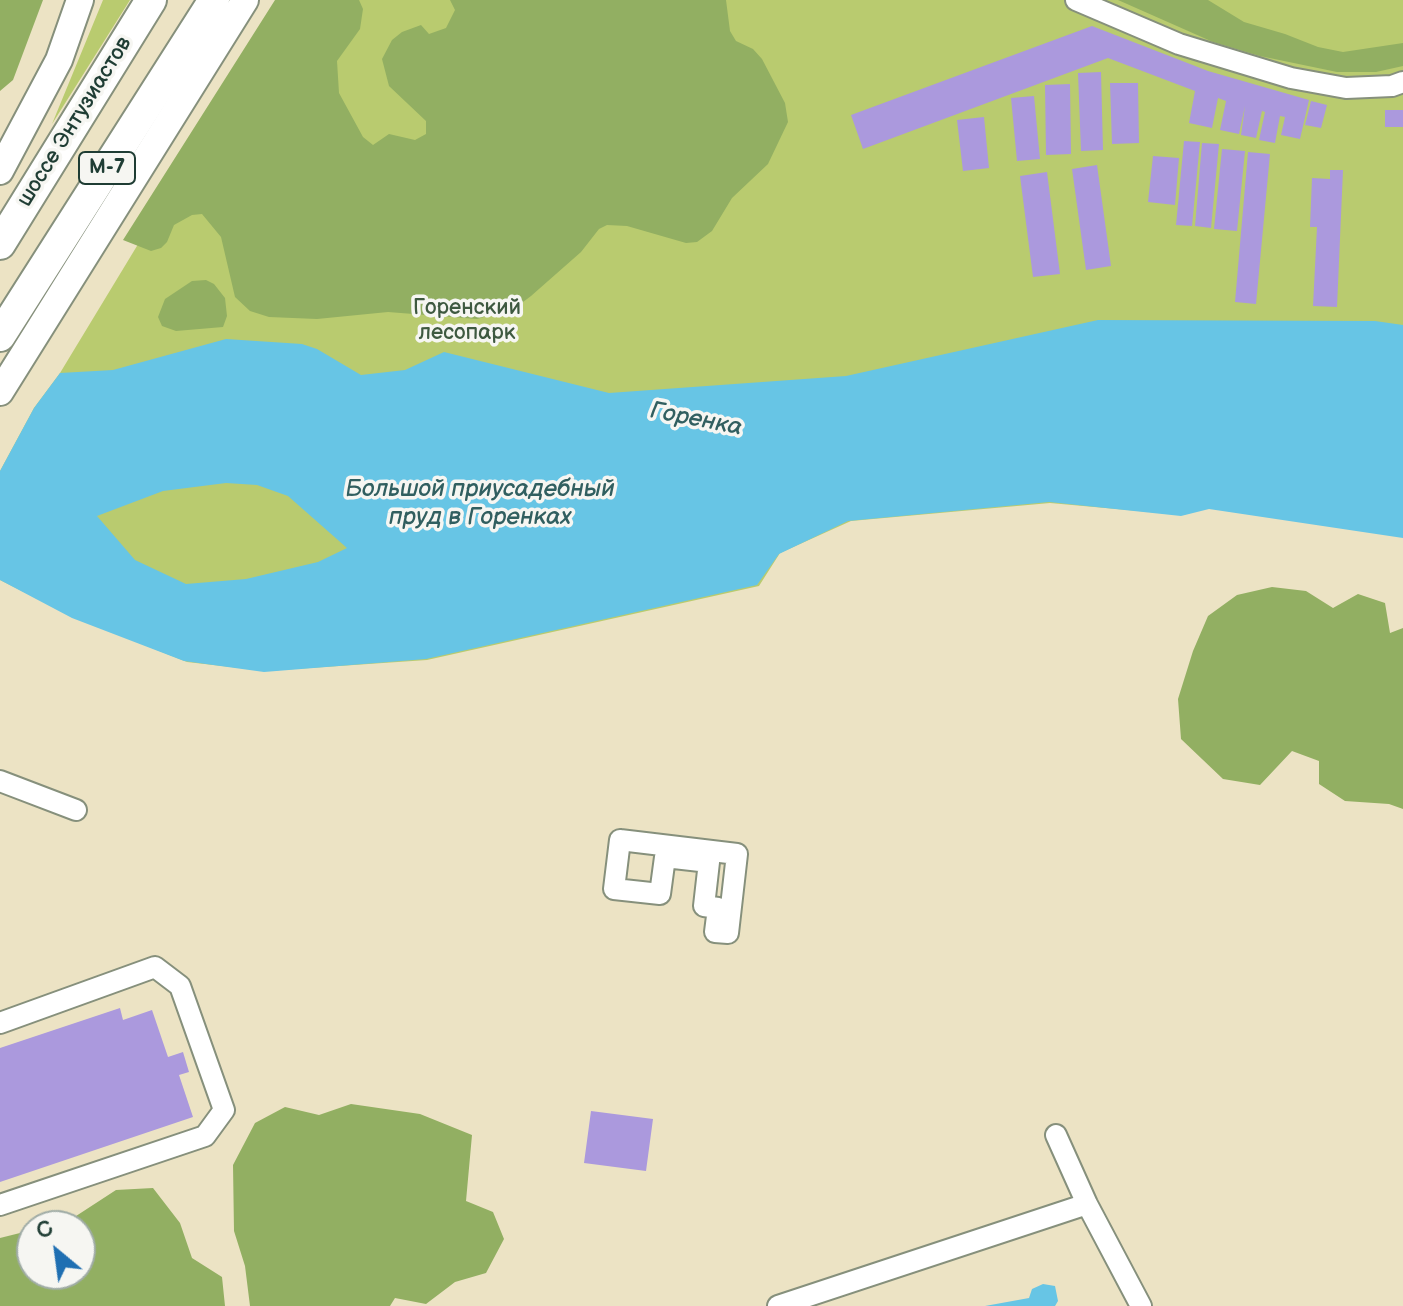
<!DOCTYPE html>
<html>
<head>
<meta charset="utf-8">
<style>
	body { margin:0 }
	#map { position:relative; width:1403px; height:1306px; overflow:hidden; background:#ece3c4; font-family:"Balsamiq Sans",sans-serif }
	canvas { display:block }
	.north { position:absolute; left:16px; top:1210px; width:80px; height:80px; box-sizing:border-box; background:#f6f6f2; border:2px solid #a0aca6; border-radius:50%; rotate:331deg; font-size:22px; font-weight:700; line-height:32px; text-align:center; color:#1f3d34 }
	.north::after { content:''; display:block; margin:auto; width:28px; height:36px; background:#1f6fb2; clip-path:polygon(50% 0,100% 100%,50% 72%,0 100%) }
</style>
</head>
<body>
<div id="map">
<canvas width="1403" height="1306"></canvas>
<div class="north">С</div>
</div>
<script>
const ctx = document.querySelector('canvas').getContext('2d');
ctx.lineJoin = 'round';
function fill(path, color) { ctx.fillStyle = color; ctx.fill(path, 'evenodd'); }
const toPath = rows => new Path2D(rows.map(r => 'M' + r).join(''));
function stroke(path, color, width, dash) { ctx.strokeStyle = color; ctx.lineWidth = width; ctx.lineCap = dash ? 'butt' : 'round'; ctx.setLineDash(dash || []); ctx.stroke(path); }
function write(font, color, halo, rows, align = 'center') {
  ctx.font = font + ' "Balsamiq Sans",sans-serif'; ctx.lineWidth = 7; ctx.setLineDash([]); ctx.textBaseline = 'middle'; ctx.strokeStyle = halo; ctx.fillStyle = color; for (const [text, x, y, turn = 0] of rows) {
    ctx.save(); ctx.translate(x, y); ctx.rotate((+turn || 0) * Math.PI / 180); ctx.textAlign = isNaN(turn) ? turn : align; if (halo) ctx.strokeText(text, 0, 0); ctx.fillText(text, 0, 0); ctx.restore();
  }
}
const green = toPath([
	[103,0,130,0,52,124],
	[286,0,1403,0,1403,537,1208,508,1183,515,1050,503,851,521,780,553,759,586,427,660,266,671,187,662,74,617,0,580,0,471,34,408,60,373]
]);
const forest = toPath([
	[0,0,43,0,13,80,0,91],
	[275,0,359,0,363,9,360,29,337,61,339,93,363,137,373,145,389,134,415,140,426,134,426,121,389,86,382,59,392,40,402,32,421,25,429,34,446,28,455,10,450,0,726,0,730,31,736,41,753,49,762,59,785,103,788,122,768,164,732,198,712,231,697,242,686,243,627,226,607,225,599,229,581,252,531,296,515,308,477,319,388,312,317,319,269,317,250,311,235,297,221,237,202,214,192,215,174,225,167,242,161,248,151,251,123,240],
	[1118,0,1208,0,1244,22,1285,34,1318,47,1343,52,1403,43,1403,66,1376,72,1337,72,1260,56,1213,42],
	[206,280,214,284,225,298,227,316,223,327,176,331,162,326,158,317,165,299,192,281],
	[1272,587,1306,591,1333,608,1358,594,1385,603,1390,633,1403,628,1403,809,1389,804,1345,801,1319,784,1319,761,1292,751,1260,785,1223,779,1181,739,1178,699,1193,651,1208,616,1237,595],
	[351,1104,420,1114,472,1135,466,1201,493,1212,504,1239,486,1273,455,1282,426,1304,395,1298,390,1306,250,1306,245,1266,234,1231,233,1165,255,1123,285,1107,319,1115],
	[153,1188,180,1223,192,1258,222,1277,225,1306,0,1306,0,1238,32,1230,32,1274,80,1274,80,1226,45,1226,73,1218,116,1190]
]);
const water = toPath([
	[1098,320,1375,321,1403,325,1403,538,1209,509,1181,516,1049,502,848,521,779,554,757,585,426,659,264,672,184,661,72,618,0,580,0,471,34,408,60,373,113,370,226,339,302,344,317,349,361,375,405,370,444,352,609,393,846,376],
	[226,483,257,485,288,496,347,548,318,562,246,579,186,584,135,560,97,516,163,491],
	[1043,1284,1055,1286,1058,1301,1055,1306,985,1306,1029,1298,1032,1289]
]);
const building = toPath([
	[1092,26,1208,71,1309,100,1300,139,1281,135,1285,117,1280,116,1275,143,1259,140,1265,112,1262,111,1256,138,1241,135,1245,106,1239,134,1220,130,1226,101,1218,98,1212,128,1189,123,1195,91,1108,58,863,149,851,115],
	[1101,72,1103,150,1081,151,1078,73],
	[1110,83,1138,83,1139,143,1112,144],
	[1070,84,1071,154,1046,155,1045,85],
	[1034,96,1040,159,1017,161,1011,98],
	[1311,101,1327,105,1321,128,1305,125],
	[1385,110,1403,110,1403,127,1385,127],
	[984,117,989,168,963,171,957,120],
	[1184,141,1200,142,1192,226,1176,225],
	[1202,143,1219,144,1211,228,1195,226],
	[1222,149,1245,151,1237,231,1214,229],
	[1248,152,1270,154,1256,304,1235,302],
	[1153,156,1179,158,1175,205,1148,202],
	[1097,165,1111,266,1086,270,1072,169],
	[1330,170,1343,170,1337,307,1313,306,1317,227,1310,227,1312,178,1330,179],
	[1047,172,1060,274,1033,277,1020,176],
	[120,1008,123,1020,152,1010,168,1057,183,1052,189,1072,179,1075,193,1117,0,1182,0,1048],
	[591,1111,653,1119,646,1171,584,1163]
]);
const minor = toPath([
	[1076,0,1179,44,1291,78,1346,88,1392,86,1403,82],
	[0,781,76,810],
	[620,840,737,854,728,933,715,932,718,908,704,906,709,862,665,857,660,894,614,889,620,840],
	[0,1023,155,967,180,986,224,1110,205,1136,0,1205],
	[1056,1135,1087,1204,1141,1306],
	[778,1306,1087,1204]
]);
const major = toPath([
	[0,171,59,60,80,0],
	[0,392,245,0]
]);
const highway = toPath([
	[0,244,151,0],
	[0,336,214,0]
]);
const shields = [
	[107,168,56]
];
const shieldNames = [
	["М-7",107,168]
];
const streetNames = [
	["шоссе Энтузиастов",75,122,-58]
];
const parkNames = [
	["Горенский",467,308],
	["лесопарк",467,333]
];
const waterNames = [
	["Горенка",696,420,11],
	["Большой приусадебный",480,490],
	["пруд в Горенках",480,518]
];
fill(green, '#b9cb6f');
fill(forest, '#92af62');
fill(water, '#67c5e5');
fill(building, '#ab99dd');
stroke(minor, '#86907c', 24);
stroke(major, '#86907c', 30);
stroke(highway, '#86907c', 34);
stroke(minor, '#fff', 20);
stroke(major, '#fff', 26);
stroke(highway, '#fff', 30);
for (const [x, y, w] of shields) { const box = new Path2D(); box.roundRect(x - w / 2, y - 16, w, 32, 6); ctx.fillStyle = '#f6f6f2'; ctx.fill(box); stroke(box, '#1f3d34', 2); }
write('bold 20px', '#1f3d34', null, shieldNames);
write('22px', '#1f3d34', '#f6f6f2', streetNames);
write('22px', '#3e5940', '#f6f6f2', parkNames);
write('italic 24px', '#315f60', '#f6f6f2', waterNames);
</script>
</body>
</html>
